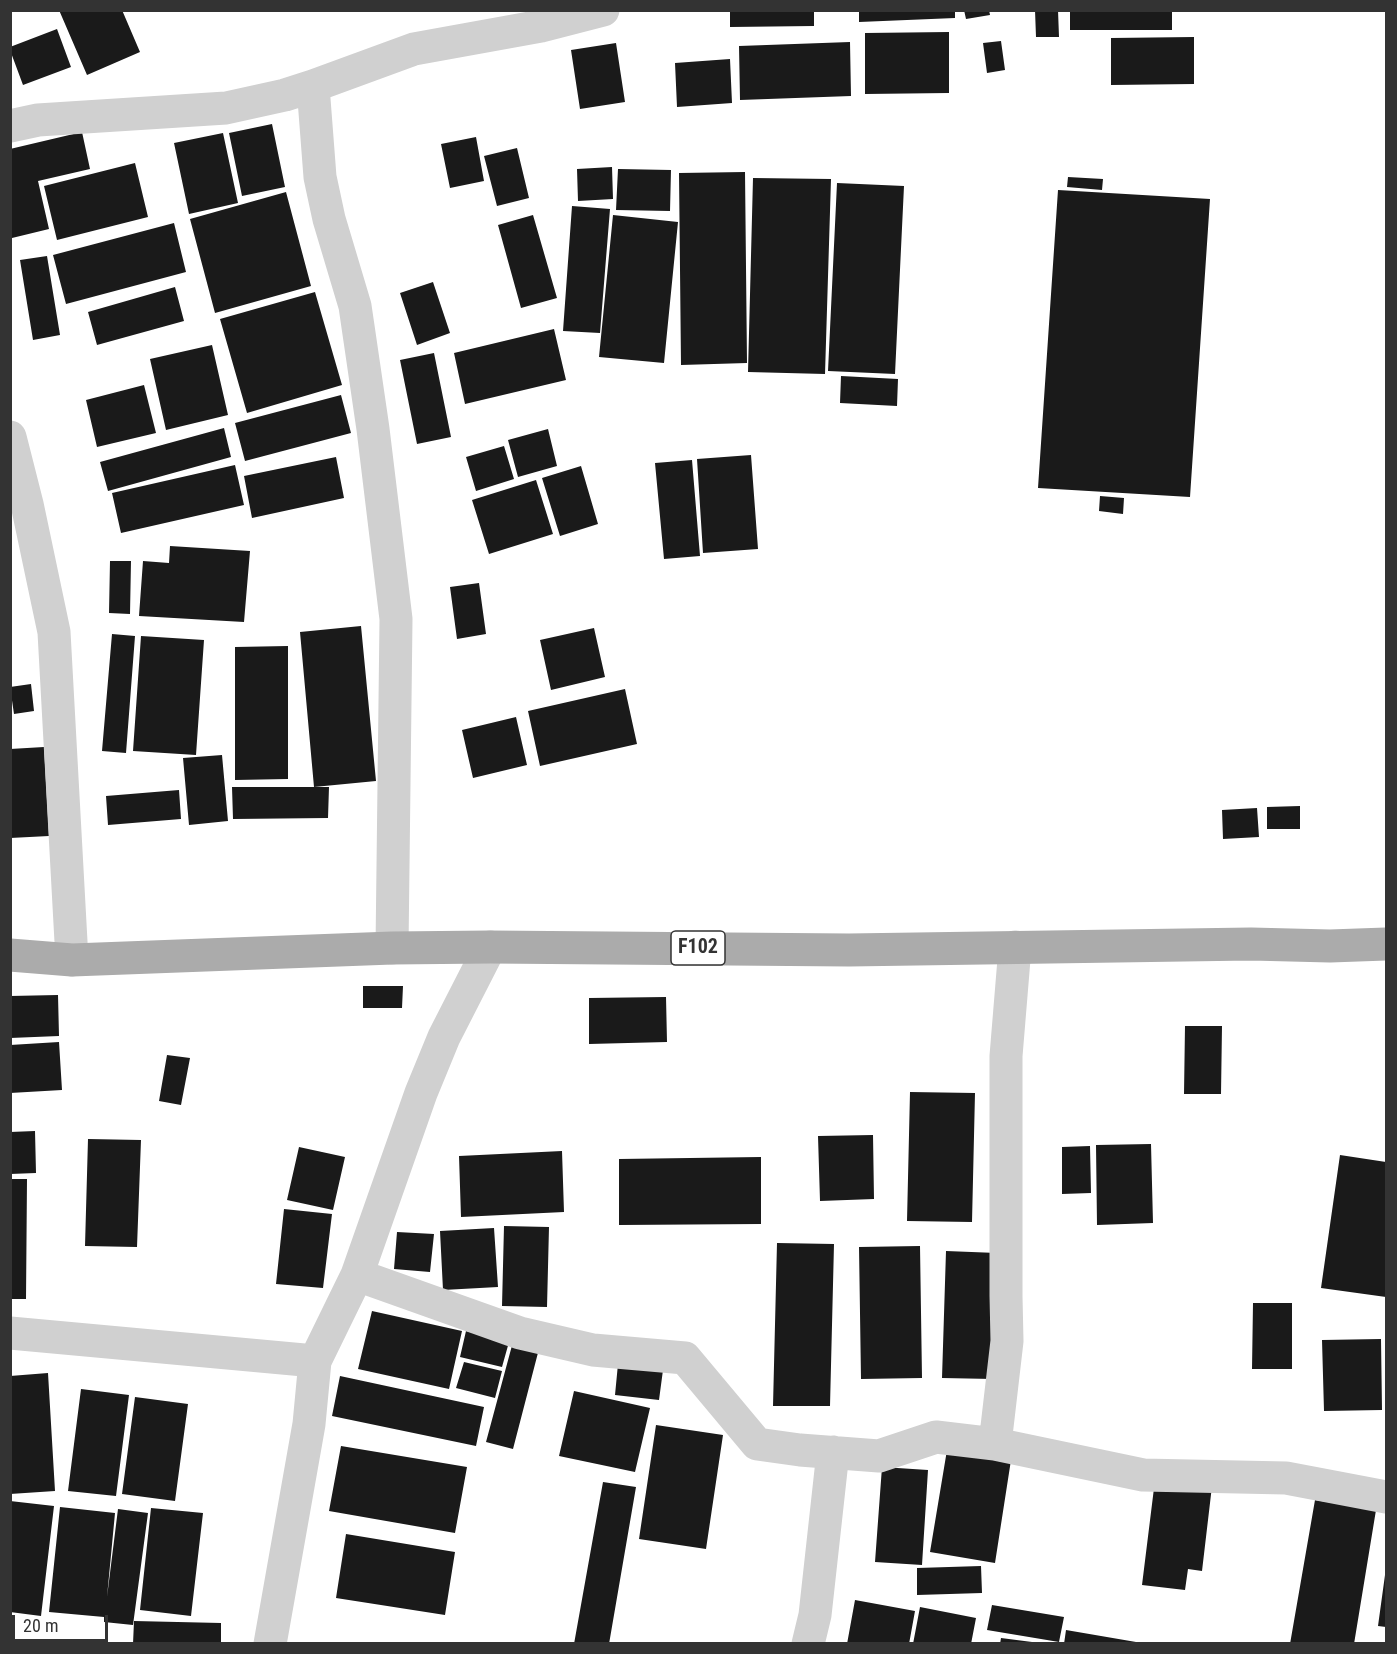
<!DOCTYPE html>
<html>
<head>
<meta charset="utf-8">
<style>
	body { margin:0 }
	#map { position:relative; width:1397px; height:1654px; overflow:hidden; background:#fff; font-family:"Roboto Condensed",sans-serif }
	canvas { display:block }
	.frame { position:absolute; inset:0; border:12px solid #333; pointer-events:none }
	.scale { position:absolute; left:12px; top:1615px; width:96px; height:27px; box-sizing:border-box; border:3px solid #333; border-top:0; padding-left:8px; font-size:18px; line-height:21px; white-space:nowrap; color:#333; -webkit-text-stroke:4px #fff; paint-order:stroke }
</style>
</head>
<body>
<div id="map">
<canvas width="1397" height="1654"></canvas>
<div class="frame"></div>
<div class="scale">20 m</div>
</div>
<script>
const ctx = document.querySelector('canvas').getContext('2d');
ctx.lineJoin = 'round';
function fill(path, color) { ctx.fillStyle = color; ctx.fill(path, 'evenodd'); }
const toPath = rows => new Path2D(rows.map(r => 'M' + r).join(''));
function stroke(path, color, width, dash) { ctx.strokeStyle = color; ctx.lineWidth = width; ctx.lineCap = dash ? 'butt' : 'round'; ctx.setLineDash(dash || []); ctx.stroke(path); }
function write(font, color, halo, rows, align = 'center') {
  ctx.font = font + ' "Roboto Condensed",sans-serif'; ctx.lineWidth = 6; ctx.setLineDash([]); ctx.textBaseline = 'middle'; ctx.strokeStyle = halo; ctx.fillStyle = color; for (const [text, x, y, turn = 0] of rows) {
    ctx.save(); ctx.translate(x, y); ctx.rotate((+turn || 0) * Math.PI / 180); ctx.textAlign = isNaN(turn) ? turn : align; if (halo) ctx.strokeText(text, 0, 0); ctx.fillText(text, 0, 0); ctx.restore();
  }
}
const building = toPath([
	[59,10,122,10,140,52,87,75],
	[730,10,814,10,814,26,730,27],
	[859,10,955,10,955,18,859,22],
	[964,10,989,10,990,15,966,19],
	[1035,10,1058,10,1059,37,1036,37],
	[1070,10,1172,10,1172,30,1070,30],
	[57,29,71,67,23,85,10,50,10,47],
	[949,32,949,93,865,94,865,33],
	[1194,37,1194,84,1111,85,1111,38],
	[1001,41,1005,70,987,73,983,43],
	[850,42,851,96,740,100,739,46],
	[616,43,625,102,580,109,571,50],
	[730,59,732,103,677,107,675,63],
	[272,124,285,187,242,196,229,133],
	[82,132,90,169,38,181,49,229,12,238,10,149],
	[223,133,238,203,189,214,174,143],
	[476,137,484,181,450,188,441,144],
	[517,148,529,198,497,206,484,156],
	[135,163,148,217,57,240,44,186],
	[612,167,613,199,578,201,577,169],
	[618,169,671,170,670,211,616,210],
	[745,172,747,363,681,365,679,173],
	[1068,177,1103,179,1102,190,1067,187],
	[753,178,831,179,825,374,748,372],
	[837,183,904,186,895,374,828,371],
	[1058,190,1210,199,1190,497,1038,488],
	[286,192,311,286,215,313,190,219],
	[572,206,610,209,600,333,563,331],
	[533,215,557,298,521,308,498,225],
	[613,215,678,222,664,363,599,357],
	[174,223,186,272,66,304,53,255],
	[47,256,60,335,33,340,20,260],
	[433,282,450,333,417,345,400,293],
	[175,287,184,321,97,345,88,312],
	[315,292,342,385,247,413,220,319],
	[554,329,566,380,465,404,454,353],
	[212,345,228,415,166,430,150,359],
	[434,353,451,437,417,444,400,360],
	[841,376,898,379,897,406,840,403],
	[144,385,156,433,97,447,86,400],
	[341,395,351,433,245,461,235,423],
	[224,428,231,457,108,491,100,462],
	[548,429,557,466,518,477,508,440],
	[504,446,514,479,476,491,466,457],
	[751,455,758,549,703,553,697,459],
	[336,457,344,498,252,518,244,476],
	[692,460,700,556,664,559,655,463],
	[235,465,244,505,121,533,112,493],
	[581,466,598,524,560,536,542,478],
	[536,480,553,534,489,554,472,500],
	[1100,496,1124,498,1123,514,1099,511],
	[170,546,250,551,244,622,139,616,143,561,169,563],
	[110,561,131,561,130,614,109,613],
	[479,583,486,634,457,639,450,587],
	[361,626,376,781,314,787,300,632],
	[594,628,605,677,551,690,540,640],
	[112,634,135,636,126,753,102,751],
	[141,636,204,640,196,755,133,751],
	[288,646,288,779,235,780,235,647],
	[31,684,34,711,14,714,10,687],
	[625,689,637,744,540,766,528,711],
	[516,717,527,765,473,778,462,730],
	[44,747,49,836,10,838,10,749],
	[222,755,228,821,189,825,183,758],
	[232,787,329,787,328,818,233,819],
	[179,790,181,819,108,825,106,796],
	[1300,806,1300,829,1267,829,1267,807],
	[1257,808,1259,837,1223,839,1222,810],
	[363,986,403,986,402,1008,363,1008],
	[58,995,59,1036,10,1038,10,996],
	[666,997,667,1042,589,1044,589,998],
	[1185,1026,1222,1026,1221,1094,1184,1094],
	[59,1042,62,1090,10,1093,10,1045],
	[167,1055,190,1058,181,1105,159,1101],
	[910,1092,975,1093,972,1222,907,1221],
	[35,1131,36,1173,10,1174,10,1132],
	[873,1135,874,1199,820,1201,818,1136],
	[88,1139,141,1140,137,1247,85,1246],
	[1151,1144,1153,1223,1097,1225,1096,1145],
	[1090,1146,1091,1193,1062,1194,1062,1147],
	[299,1147,345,1157,333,1210,287,1200],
	[562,1151,564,1212,461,1217,459,1156],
	[1340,1155,1386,1162,1386,1297,1321,1288],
	[761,1157,761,1224,619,1225,619,1159],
	[10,1179,27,1179,26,1299,10,1299],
	[284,1209,332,1214,323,1288,276,1284],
	[504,1226,549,1227,547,1307,502,1306],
	[494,1228,498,1287,443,1290,440,1231],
	[397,1232,434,1234,430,1272,394,1269],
	[777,1243,834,1244,830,1406,773,1406],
	[920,1246,922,1378,861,1379,859,1247],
	[946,1251,997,1253,993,1379,942,1378],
	[1253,1303,1292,1303,1292,1369,1252,1369],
	[372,1311,462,1331,449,1389,358,1369],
	[466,1331,509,1342,502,1367,460,1357],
	[514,1338,540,1345,513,1449,486,1442],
	[1381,1339,1382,1410,1324,1411,1322,1340],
	[464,1362,502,1371,495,1398,456,1388],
	[618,1364,663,1370,659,1400,615,1395],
	[48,1373,55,1491,10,1494,10,1376],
	[340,1376,484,1407,476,1446,332,1416],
	[81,1389,129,1395,116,1496,68,1491],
	[574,1391,650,1408,635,1472,559,1456],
	[135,1397,188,1404,175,1501,122,1494],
	[656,1425,723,1435,706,1549,639,1539],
	[341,1446,467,1467,455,1533,329,1511],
	[947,1450,1011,1460,995,1563,930,1552],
	[882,1467,928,1470,922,1565,875,1562],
	[1155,1480,1212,1486,1202,1571,1188,1569,1185,1590,1142,1585],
	[603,1482,636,1487,609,1644,574,1644],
	[1315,1500,1376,1510,1354,1644,1290,1644],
	[10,1501,54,1506,41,1616,10,1612],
	[60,1507,115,1513,107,1597,118,1509,148,1513,133,1625,104,1622,104,1617,49,1612],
	[151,1508,203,1513,191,1616,140,1610],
	[346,1534,455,1552,445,1615,336,1598],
	[981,1566,982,1593,917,1595,917,1568],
	[1385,1575,1386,1575,1386,1627,1378,1626],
	[855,1600,915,1611,909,1644,847,1644],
	[992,1605,1064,1617,1059,1642,987,1630],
	[920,1607,976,1618,971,1644,913,1644],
	[134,1621,221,1623,221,1644,133,1644],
	[1066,1630,1136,1642,1136,1644,1064,1644],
	[1001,1638,1032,1642,1032,1644,1000,1644]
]);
const street = toPath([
	[313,86,320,177,329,219,355,306,373,429,396,619,392,948],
	[10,126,38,120,226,108,285,95,313,86,414,49,541,26,603,10],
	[10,437,27,504,54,632,72,960],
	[357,1275,520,1333,593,1350,685,1358,757,1444,800,1450,879,1456,936,1437,995,1444,1143,1475,1286,1478,1386,1497],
	[10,1333,315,1361],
	[995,1444,1007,1341,1006,1296,1006,1056,1015,947],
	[270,1644,309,1424,315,1361,357,1275,421,1093,444,1037,490,947],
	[808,1644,815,1615,833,1452]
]);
const primary = toPath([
	[10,955,72,960,392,948,490,947,849,950,1251,944,1330,946,1386,944]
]);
const shields = [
	[698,948,54]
];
const shieldNames = [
	["F102",698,948]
];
fill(building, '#1a1a1a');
stroke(street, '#d0d0d0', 33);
stroke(primary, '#ababab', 33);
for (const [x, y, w] of shields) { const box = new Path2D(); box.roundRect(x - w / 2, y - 17, w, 34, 4.5); ctx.fillStyle = '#fff'; ctx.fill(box); stroke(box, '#333', 1.5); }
write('bold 20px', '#333', null, shieldNames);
</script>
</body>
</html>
